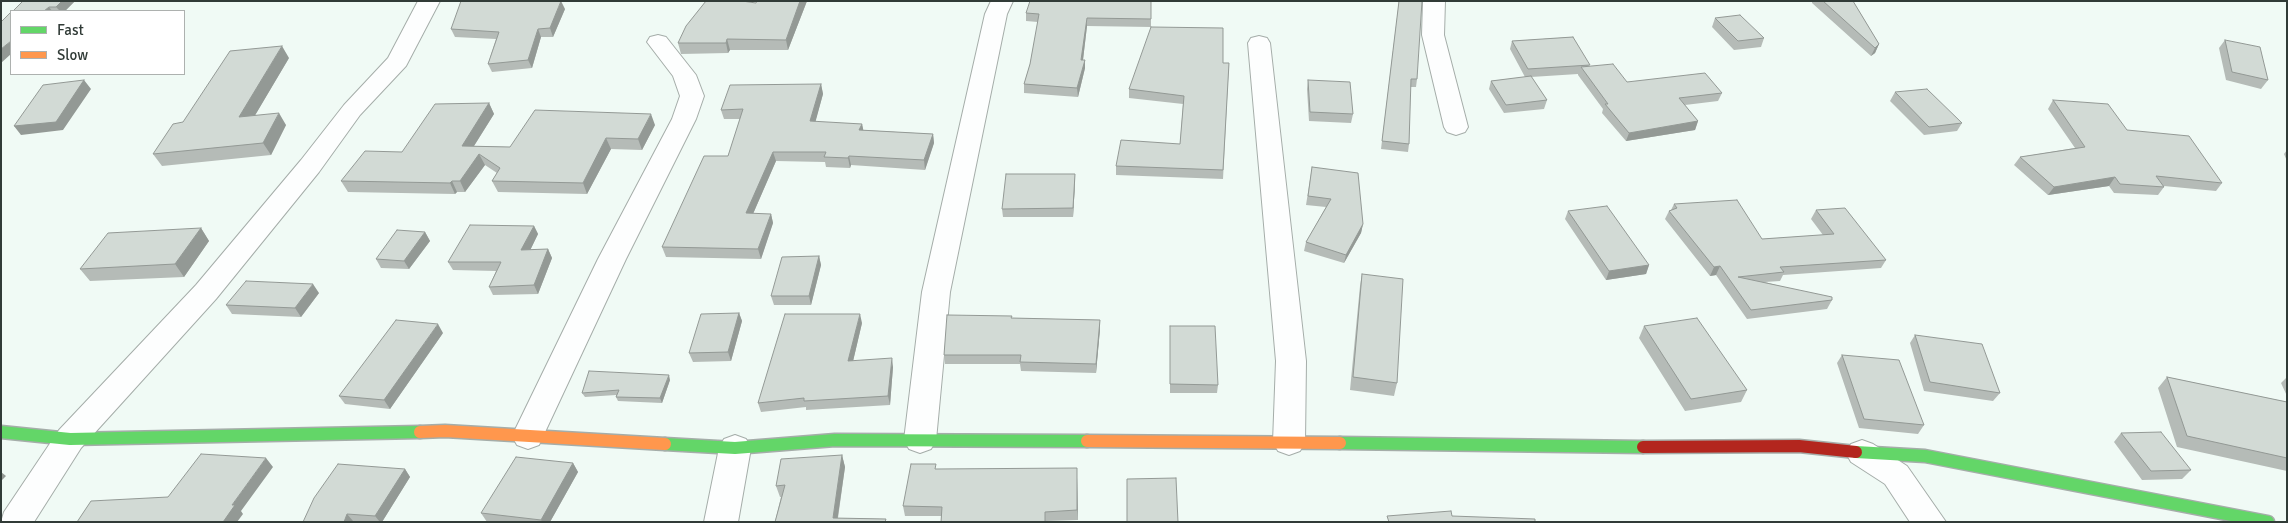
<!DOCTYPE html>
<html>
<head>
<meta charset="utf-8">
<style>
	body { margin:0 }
	#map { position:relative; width:2288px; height:523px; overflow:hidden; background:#f0faf5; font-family:Signika,sans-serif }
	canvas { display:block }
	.frame { position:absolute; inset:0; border:2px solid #313b37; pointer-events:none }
	.legend { position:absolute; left:10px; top:10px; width:175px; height:65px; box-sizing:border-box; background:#fff; border:1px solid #adb1af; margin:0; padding:6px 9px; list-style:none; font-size:15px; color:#313b37 }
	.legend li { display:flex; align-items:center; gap:10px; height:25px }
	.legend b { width:25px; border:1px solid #adb1af }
</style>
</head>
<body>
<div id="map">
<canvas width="2288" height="523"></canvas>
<div class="frame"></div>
<ul class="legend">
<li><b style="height:6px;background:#63d668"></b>Fast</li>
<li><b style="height:6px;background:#ff974d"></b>Slow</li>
</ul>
</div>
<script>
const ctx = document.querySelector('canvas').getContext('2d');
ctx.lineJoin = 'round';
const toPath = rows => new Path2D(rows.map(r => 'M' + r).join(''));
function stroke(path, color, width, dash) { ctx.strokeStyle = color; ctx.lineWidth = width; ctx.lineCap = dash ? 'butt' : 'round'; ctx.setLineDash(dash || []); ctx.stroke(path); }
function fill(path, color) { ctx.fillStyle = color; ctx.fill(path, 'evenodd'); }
const street = toPath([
	[418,1,440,1,406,66,360,115,319,172,216,299,81,448,34,522,1,522,4,512,59,430,196,285,301,160,344,105,388,58,418,1],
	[991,1,1013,1,1007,14,950,292,936,440,931,449,920,453,909,449,904,440,922,292,985,14,991,1],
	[1423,1,1445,1,1444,35,1468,127,1465,132,1456,135,1447,132,1444,127,1422,35,1423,1],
	[658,35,666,37,696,75,704,96,696,119,626,259,539,445,528,449,517,445,512,436,598,259,672,119,680,96,673,76,647,42,650,37,658,35],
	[1259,36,1267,38,1270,43,1306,361,1305,442,1300,451,1289,455,1278,451,1273,442,1276,361,1248,43,1251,38,1259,36],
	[735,435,746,439,751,448,738,522,704,522,719,448,724,439,735,435],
	[1862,440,1873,444,1907,466,1946,522,1910,522,1885,484,1851,462,1846,453,1851,444,1862,440]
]);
const fast = toPath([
	[1,432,70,439,420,432],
	[1340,443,1643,447],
	[665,444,735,448,835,440,1087,441],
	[1856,452,1925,456,2268,522]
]);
const slow = toPath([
	[420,432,445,431,665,444],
	[1087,441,1340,443]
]);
const jam = toPath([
	[1643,447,1799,446,1856,452]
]);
const wall = toPath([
	[23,1,75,1,65,11,13,11],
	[807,1,788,50,730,50,728,53,681,54,678,43,756,3],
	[1151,1,1151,27,1087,26,1083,60,1085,60,1085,68,1078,97,1024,93,1024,84,1030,64,1038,22,1026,21,1026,13],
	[1399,1,1417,79,1416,87,1410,87,1409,144,1408,152,1381,149],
	[1812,1,1853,1,1879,44,1875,53,1871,56,1812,3],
	[565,9,553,37,541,37,532,68,492,72,488,64,496,39,455,37,451,29],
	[1715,18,1764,38,1761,47,1734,50,1712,27],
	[1573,37,1589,66,1627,82,1722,93,1718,101,1685,105,1698,121,1695,130,1626,141,1602,113,1603,109,1578,75,1578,74,1531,77,1547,100,1544,109,1504,113,1489,89,1491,81,1525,77,1510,49,1512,41],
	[2225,40,2268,80,2261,89,2226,80,2219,48],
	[289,58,255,115,286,125,271,155,162,166,153,154,183,122],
	[1223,63,1229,63,1223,179,1116,175,1116,166,1180,144,1183,104,1129,98,1129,89],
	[1308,80,1353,114,1351,123,1309,121,1307,89],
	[821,84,823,94,815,122,862,124,863,130,933,134,934,143,925,170,851,165,850,168,826,167,825,162,776,161,753,214,771,214,773,223,761,259,666,257,662,247,728,156,740,119,724,119,721,110],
	[1895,92,1962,123,1957,131,1924,135,1890,101],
	[2053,100,2127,130,2222,183,2216,191,2164,186,2164,187,2158,195,2114,193,2109,186,2048,195,2014,165,2020,157,2075,148,2048,109],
	[489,103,494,114,474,146,510,147,655,125,642,150,611,149,587,194,498,192,492,181,497,173,485,165,465,192,457,192,455,194,348,192,341,181,402,152],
	[2287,150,2287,161,2284,154],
	[1312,167,1363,224,1361,233,1344,263,1304,251,1306,242,1326,207,1306,205],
	[1075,174,1075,183,1073,217,1003,217,1002,209],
	[1674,204,1762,239,1823,235,1811,219,1816,210,1886,260,1881,268,1783,275,1780,281,1765,282,1832,300,1827,309,1747,319,1716,275,1710,276,1665,219,1669,211,1671,210],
	[1568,211,1649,265,1646,274,1606,280,1565,219],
	[534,226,538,234,530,250,548,249,552,258,538,294,493,295,489,287,496,271,453,270,448,262],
	[201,228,209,241,184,277,90,281,80,269],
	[425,232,430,241,409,269,381,268,376,259],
	[819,256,821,265,811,305,774,305,771,296],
	[1362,274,1397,383,1394,396,1350,390,1360,286],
	[319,293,301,317,232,314,226,305],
	[739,313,742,321,731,361,693,362,689,353],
	[1012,318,1100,320,1100,329,1096,373,1021,371,1020,364,945,364,944,355],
	[862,323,853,361,893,367,890,405,806,410,806,407,761,412,758,403],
	[1170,326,1218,385,1217,393,1170,393],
	[1644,326,1747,390,1741,402,1685,411,1639,338],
	[443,333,390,409,345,404,339,396],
	[1915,335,2000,393,1993,401,1924,391,1910,343],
	[1842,355,1924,425,1918,434,1859,428,1837,363],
	[2167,377,2287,402,2287,471,2177,447,2158,388],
	[2287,377,2287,396,2281,383],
	[670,380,662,403,618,401,616,397,616,395,585,397,582,393],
	[2121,433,2191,470,2182,479,2142,480,2114,442],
	[842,455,845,467,838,518,886,519,886,522,775,522,781,497,780,497,776,486],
	[573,463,578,472,550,522,487,522,481,513],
	[405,469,410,477,382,522,303,522],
	[937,469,1077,477,1078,520,1046,521,1046,522,941,522,941,516,905,516,903,506]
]);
const shadedWall = toPath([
	[62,1,75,1,65,11,60,11,56,7],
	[561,1,565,9,553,37,550,28],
	[800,1,807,1,788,50,786,40],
	[49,7,52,11,44,11],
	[1087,18,1087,26,1082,68,1081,60],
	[538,29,541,37,532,68,528,60],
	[727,39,730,50,728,53,726,43],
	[11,41,11,54,1,63,1,49],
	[1879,44,1875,53,1871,56,1875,48],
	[282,46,289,58,247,129,239,117],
	[1085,60,1085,68,1078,97,1077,88],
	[84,80,91,89,63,130,21,135,14,126],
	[821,84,823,94,813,131,810,121],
	[489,103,494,114,467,157,462,146],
	[279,113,286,125,271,155,263,143],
	[651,114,655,125,642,150,638,139],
	[1698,121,1695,130,1626,141,1629,133],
	[862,124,864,133,859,130],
	[933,134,934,143,925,170,924,160],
	[606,138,611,149,587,194,583,183],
	[773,152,776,161,749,223,746,213],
	[479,154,485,165,465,192,460,181],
	[849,156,851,165,850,168,848,158],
	[1075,174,1075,183,1073,217,1073,208],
	[2115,177,2109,186,2048,195,2054,187],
	[452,181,457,192,455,194,450,183],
	[771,214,773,223,761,259,758,249],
	[1363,224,1361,233,1344,263,1346,255],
	[534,226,538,234,526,259,521,250],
	[201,228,209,241,184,277,175,264],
	[425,232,430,241,409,269,404,261],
	[548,249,552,258,538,294,534,285],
	[819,256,821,265,811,305,809,296],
	[1649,265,1646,274,1606,280,1609,271],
	[1720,266,1716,275,1710,276,1714,267],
	[313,284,319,293,301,317,295,308],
	[739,313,742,321,731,361,728,352],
	[860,314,862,323,851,370,848,361],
	[1100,320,1100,329,1096,373,1096,364],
	[438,324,443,333,390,409,384,400],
	[892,358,893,367,890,405,888,396],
	[669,375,670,380,662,403,660,398],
	[842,455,845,467,837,522,833,518],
	[266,458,273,467,241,511,243,514,237,522,223,522,232,505],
	[573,463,578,472,550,522,542,522,541,520],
	[1077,468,1077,477,1078,520,1077,510],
	[405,469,410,477,382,522,380,522,375,516],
	[1,472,6,476,1,481],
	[347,514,353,521,353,522,344,522]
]);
const building = toPath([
	[23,1,62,1,56,7,49,7,44,11,13,11,23,1],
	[461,1,561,1,550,28,538,29,528,60,488,64,499,32,451,29,461,1],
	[706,1,742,1,756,3,757,1,800,1,786,40,727,39,726,43,678,43,686,26,706,1],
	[1030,1,1151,1,1151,19,1087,18,1081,60,1085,60,1077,88,1024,84,1030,64,1039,14,1026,13,1030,1],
	[1399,1,1422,1,1417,79,1411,79,1409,144,1382,141,1399,1],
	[1823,1,1853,1,1879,44,1875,48,1823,1],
	[11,12,11,41,1,49,1,22,11,12],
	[1740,15,1764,38,1738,41,1715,18,1740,15],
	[1151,27,1223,28,1223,63,1229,63,1223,170,1116,166,1121,140,1180,144,1184,96,1129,89,1151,27],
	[1573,37,1590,65,1528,69,1512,41,1573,37],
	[2225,40,2260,47,2268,80,2232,72,2225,40],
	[282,46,239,117,279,113,263,143,153,154,173,124,183,122,230,51,282,46],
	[1613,64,1627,82,1705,73,1722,93,1679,98,1698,121,1629,133,1605,104,1608,104,1581,67,1613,64],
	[1531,76,1547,100,1506,105,1491,81,1531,76],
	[84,80,56,122,14,126,43,85,84,80],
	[1308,80,1350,82,1353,114,1310,112,1308,80],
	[821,84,810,121,862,124,859,130,933,134,924,160,849,156,848,158,824,157,826,152,773,152,746,213,771,214,758,249,662,247,704,156,728,156,743,109,721,110,730,85,821,84],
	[1927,89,1962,123,1929,127,1895,92,1927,89],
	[2053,100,2108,104,2127,130,2189,136,2222,183,2156,176,2164,187,2120,184,2115,177,2054,187,2020,157,2085,147,2053,100],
	[489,103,462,146,510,147,535,110,651,114,638,139,606,138,583,183,492,181,500,168,479,154,460,181,452,181,450,183,341,181,365,151,402,152,435,104,489,103],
	[1312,167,1358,173,1363,224,1346,255,1306,242,1331,199,1308,196,1312,167],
	[1006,174,1075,174,1073,208,1002,209,1006,174],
	[1737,200,1762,239,1834,234,1816,210,1845,208,1886,260,1780,267,1784,272,1738,277,1832,297,1832,300,1751,310,1720,266,1714,267,1669,211,1677,208,1674,204,1737,200],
	[1607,206,1649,265,1609,271,1568,211,1607,206],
	[470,225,534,226,521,250,548,249,534,285,489,287,501,262,448,262,470,225],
	[201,228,175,264,80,269,108,233,201,228],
	[397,230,425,232,404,261,376,259,397,230],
	[819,256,809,296,771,296,782,257,819,256],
	[1362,274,1403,279,1397,383,1353,377,1362,274],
	[246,281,313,284,295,308,226,305,246,281],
	[739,313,728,352,689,353,701,314,739,313],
	[785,314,860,314,848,361,892,358,888,396,804,401,804,398,758,403,785,314],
	[947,315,1012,316,1011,318,1100,320,1096,364,1020,362,1021,355,944,355,947,315],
	[1697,318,1747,390,1691,399,1644,326,1697,318],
	[396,320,438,324,384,400,339,396,396,320],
	[1170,326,1215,326,1218,385,1170,384,1170,326],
	[1915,335,1982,344,2000,393,1930,382,1915,335],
	[1842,355,1899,360,1924,425,1864,419,1842,355],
	[589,371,669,375,660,398,616,397,619,390,582,393,589,371],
	[2167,377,2287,402,2287,458,2187,436,2167,377],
	[2161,432,2191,470,2151,471,2121,433,2161,432],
	[201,454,266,458,232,505,235,505,223,522,77,522,91,501,168,497,201,454],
	[842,455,833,518,886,519,885,522,775,522,785,485,776,486,781,459,842,455],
	[516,457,573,463,541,520,481,513,516,457],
	[338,464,405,469,375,516,347,514,344,522,303,522,314,498,338,464],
	[911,464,936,464,935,469,1077,468,1077,510,1045,512,1045,522,941,522,942,507,903,506,911,464],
	[1176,478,1178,522,1127,522,1127,479,1176,478],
	[1451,511,1452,516,1535,519,1535,522,1389,522,1387,516,1451,511]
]);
stroke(street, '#a5ada9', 2);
stroke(fast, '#a5ada9', 15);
stroke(slow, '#a5ada9', 15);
stroke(jam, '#a5ada9', 15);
fill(street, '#fdfefe');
stroke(fast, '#63d668', 12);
stroke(slow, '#ff974d', 12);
stroke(jam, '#b3261e', 12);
fill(wall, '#b5bbb7');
fill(shadedWall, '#939995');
fill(building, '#d2dad5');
stroke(building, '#939995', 1);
</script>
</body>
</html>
